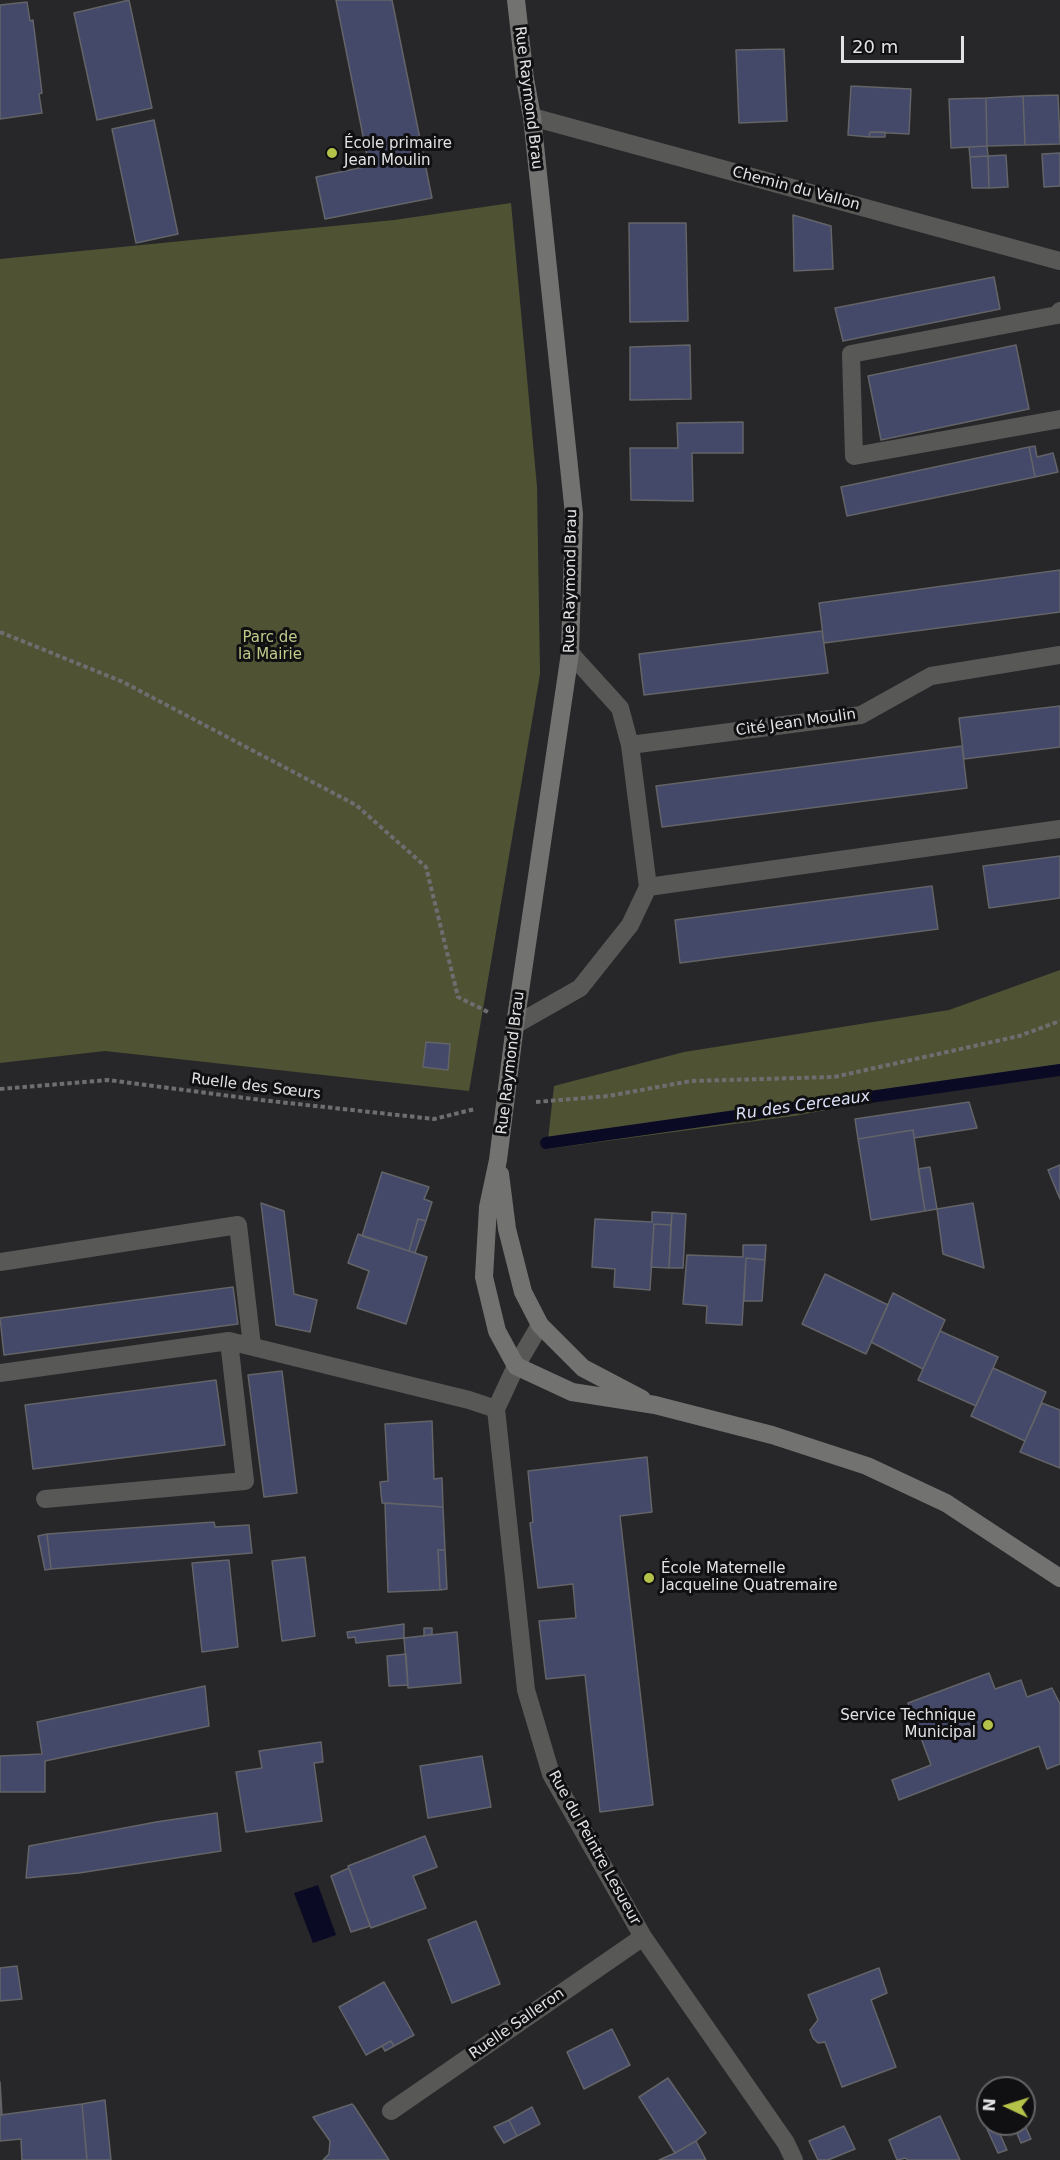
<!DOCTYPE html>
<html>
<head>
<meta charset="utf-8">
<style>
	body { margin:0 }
	#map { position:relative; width:1060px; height:2160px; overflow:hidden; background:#27272a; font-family:"DejaVu Sans",sans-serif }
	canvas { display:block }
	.north { position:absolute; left:976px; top:2076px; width:60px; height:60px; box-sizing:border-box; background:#101012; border:2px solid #646466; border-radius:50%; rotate:274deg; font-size:16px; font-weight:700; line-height:24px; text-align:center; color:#e2e2e4 }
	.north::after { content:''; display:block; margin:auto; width:21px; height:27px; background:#b5c249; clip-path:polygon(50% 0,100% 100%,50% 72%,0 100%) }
	.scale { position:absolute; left:841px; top:36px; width:123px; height:27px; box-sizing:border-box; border:3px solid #e2e2e4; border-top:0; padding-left:8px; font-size:18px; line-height:21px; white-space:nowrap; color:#e2e2e4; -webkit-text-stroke:4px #101012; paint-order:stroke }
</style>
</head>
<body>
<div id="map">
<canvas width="1060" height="2160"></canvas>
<div class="north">N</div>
<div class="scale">20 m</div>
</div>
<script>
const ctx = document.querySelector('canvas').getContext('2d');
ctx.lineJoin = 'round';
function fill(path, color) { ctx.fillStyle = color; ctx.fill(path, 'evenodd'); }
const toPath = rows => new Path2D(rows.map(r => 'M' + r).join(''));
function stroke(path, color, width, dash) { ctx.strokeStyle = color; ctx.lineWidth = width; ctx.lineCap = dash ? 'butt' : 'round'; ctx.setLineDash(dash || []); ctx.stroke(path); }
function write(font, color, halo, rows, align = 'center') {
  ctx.font = font + ' "DejaVu Sans",sans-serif'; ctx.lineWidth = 6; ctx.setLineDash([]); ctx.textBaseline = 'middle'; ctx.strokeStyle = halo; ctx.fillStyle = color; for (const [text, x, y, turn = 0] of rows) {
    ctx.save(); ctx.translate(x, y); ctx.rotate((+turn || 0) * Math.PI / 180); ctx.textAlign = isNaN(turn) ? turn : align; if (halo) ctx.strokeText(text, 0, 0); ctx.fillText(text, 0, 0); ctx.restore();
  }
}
const green = toPath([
	[511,203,537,487,540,674,469,1091,105,1051,0,1063,0,259,394,220],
	[1060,970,1060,1066,794,1116,547,1149,554,1086,684,1052,949,1010]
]);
const water = toPath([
	[318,1885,336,1935,313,1943,294,1893]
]);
const stream = toPath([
	[546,1143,1060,1070]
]);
const building = toPath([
	[129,0,152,108,97,120,74,13,129,0],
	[336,0,392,0,432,198,325,219,316,177,369,166,336,0],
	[27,2,30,21,33,20,42,93,39,94,42,113,0,119,0,5,27,2],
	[784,49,787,121,739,123,736,50,784,49],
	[851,86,911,89,909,134,870,132,869,137,848,135,851,86],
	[1058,95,1060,144,1025,145,1023,96,1058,95],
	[1023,96,1025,145,987,146,986,98,1023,96],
	[986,98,987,146,951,148,949,99,986,98],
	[154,120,178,234,136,243,112,129,154,120],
	[870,132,885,132,885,137,869,137,870,132],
	[987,146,988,156,970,157,969,147,987,146],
	[1060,153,1060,186,1044,187,1042,154,1060,153],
	[1006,155,1008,187,989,188,988,156,1006,155],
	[988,156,989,188,972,188,970,157,988,156],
	[793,215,831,226,833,269,794,271,793,215],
	[629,223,686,223,688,321,630,322,629,223],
	[994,277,1000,309,843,341,835,308,994,277],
	[690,345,691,399,630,400,630,347,690,345],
	[1016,345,1029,409,881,440,868,376,1016,345],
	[743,422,743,453,692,453,693,501,631,500,630,448,678,448,677,423,743,422],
	[1035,446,1037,457,1053,453,1058,472,1035,477,1029,447,1035,446],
	[1029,447,1035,477,847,516,841,487,1029,447],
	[1060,570,1060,612,824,643,819,603,1060,570],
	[822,631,828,673,644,695,639,654,822,631],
	[1060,706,1060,747,964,759,959,718,1060,706],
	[962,746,967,788,662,827,656,786,962,746],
	[1060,856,1060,898,989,908,983,866,1060,856],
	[932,886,938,929,680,963,675,920,932,886],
	[426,1042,450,1044,448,1070,423,1067,426,1042],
	[969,1102,977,1128,914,1138,913,1130,858,1139,855,1119,969,1102],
	[913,1130,925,1211,871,1220,858,1139,913,1130],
	[1060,1165,1060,1199,1048,1170,1060,1165],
	[930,1167,937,1209,925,1211,918,1169,930,1167],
	[382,1172,429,1187,424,1199,432,1202,426,1221,418,1219,409,1251,362,1236,382,1172],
	[261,1203,284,1211,294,1294,317,1300,310,1332,276,1325,261,1203],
	[973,1203,984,1268,943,1254,937,1209,973,1203],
	[652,1212,672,1213,671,1225,654,1224,650,1290,614,1287,615,1269,592,1267,595,1219,652,1222,652,1212],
	[672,1213,686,1214,683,1268,669,1268,672,1213],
	[418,1219,426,1221,415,1253,409,1251,418,1219],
	[654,1224,671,1225,669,1268,651,1267,654,1224],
	[358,1234,427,1257,406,1324,357,1308,369,1271,348,1263,358,1234],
	[743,1245,766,1245,765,1260,746,1258,742,1325,706,1323,707,1306,683,1304,687,1255,743,1257,743,1245],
	[746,1258,765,1260,762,1301,744,1301,746,1258],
	[825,1274,888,1305,866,1354,802,1324,825,1274],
	[233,1287,238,1324,4,1355,0,1318,233,1287],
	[893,1293,945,1320,923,1369,871,1342,893,1293],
	[940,1331,998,1357,976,1406,918,1380,940,1331],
	[993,1368,1046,1392,1025,1441,971,1416,993,1368],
	[282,1371,297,1493,264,1497,248,1375,282,1371],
	[216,1380,225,1445,33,1469,25,1405,216,1380],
	[1042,1403,1060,1410,1060,1468,1020,1452,1042,1403],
	[432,1421,434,1479,442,1478,443,1507,382,1503,380,1482,388,1481,385,1424,432,1421],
	[647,1457,652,1512,620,1516,653,1805,600,1812,585,1675,546,1679,539,1621,576,1618,573,1584,538,1588,530,1523,533,1522,528,1471,647,1457],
	[385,1503,443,1507,445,1550,438,1550,440,1590,388,1592,385,1503],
	[214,1522,215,1527,249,1525,252,1553,51,1569,47,1534,214,1522],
	[47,1534,51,1569,45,1570,38,1536,47,1534],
	[438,1550,445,1550,447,1589,440,1590,438,1550],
	[305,1557,315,1636,282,1641,272,1561,305,1557],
	[229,1560,238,1647,202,1652,192,1563,229,1560],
	[404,1624,404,1638,356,1643,355,1637,348,1638,347,1632,404,1624],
	[424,1628,432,1628,432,1634,424,1636,424,1628],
	[457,1632,461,1683,408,1688,404,1638,457,1632],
	[406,1654,408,1685,389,1686,387,1656,406,1654],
	[989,1673,995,1689,1021,1680,1027,1697,1052,1688,1060,1704,1060,1764,1047,1769,1039,1746,899,1800,892,1780,931,1765,908,1703,989,1673],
	[205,1686,209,1726,45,1761,45,1792,0,1792,0,1756,42,1754,37,1722,205,1686],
	[321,1742,323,1762,314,1763,322,1821,246,1832,236,1772,262,1768,259,1751,321,1742],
	[482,1756,491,1807,428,1818,420,1766,482,1756],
	[217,1813,221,1851,79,1873,26,1878,29,1846,156,1822,217,1813],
	[425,1836,437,1867,413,1876,426,1908,371,1928,348,1866,425,1836],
	[349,1868,370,1926,351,1932,331,1876,349,1868],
	[476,1921,500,1984,452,2003,428,1940,476,1921],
	[17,1966,22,1999,0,2001,0,1968,17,1966],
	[879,1968,887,1993,871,2000,896,2067,842,2087,825,2042,818,2043,813,2038,810,2030,818,2020,808,1995,879,1968],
	[384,1982,414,2035,394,2046,391,2041,366,2055,339,2007,384,1982],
	[612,2029,630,2065,584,2089,567,2052,612,2029],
	[391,2041,394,2046,385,2051,382,2046,391,2041],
	[668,2078,706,2133,696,2141,675,2153,639,2097,668,2078],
	[0,2082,2,2115,0,2115,0,2082],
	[105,2100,111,2160,87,2160,82,2104,105,2100],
	[82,2104,87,2160,22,2160,21,2139,0,2141,0,2115,82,2104],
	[352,2104,354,2106,389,2160,323,2160,329,2154,330,2141,313,2117,352,2104],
	[532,2107,540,2124,517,2136,509,2120,532,2107],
	[940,2116,960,2160,907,2160,906,2158,897,2160,889,2140,940,2116],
	[509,2120,517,2136,504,2143,494,2127,509,2120],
	[1024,2123,1031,2139,1021,2143,1013,2124,1024,2123],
	[996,2125,1007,2150,998,2153,987,2129,996,2125],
	[844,2126,855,2149,828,2160,818,2160,809,2141,844,2126],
	[696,2141,706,2160,659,2160,675,2153,696,2141]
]);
const path = toPath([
	[0,632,123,682,356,805,426,867,458,997,488,1012],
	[0,1089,108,1080,261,1100,434,1119,475,1109],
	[536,1102,608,1096,691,1081,834,1077,1019,1036,1060,1021]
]);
const lane = toPath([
	[0,1262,238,1225,252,1346],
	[0,1373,229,1341,469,1400,496,1409],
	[45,1499,245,1481,229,1341]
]);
const street = toPath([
	[532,117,1060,261],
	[1060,311,1057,315,851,354,854,456,1060,419],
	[630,745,861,715,931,676,1060,655],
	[648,887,1060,829],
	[515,1025,580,988,630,925,648,887,630,745,620,708,570,653],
	[540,1325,516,1366,496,1409,526,1690,551,1774,643,1937,786,2143,794,2160],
	[391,2111,643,1937]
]);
const secondary = toPath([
	[516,0,525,79,532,117,574,514,570,653,515,1025,498,1160,488,1207,484,1277,497,1331,516,1366,572,1392,655,1405,772,1435,867,1466,946,1503,1060,1578],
	[500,1174,507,1229,523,1292,540,1325,583,1368,642,1399]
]);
const markers = [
	[332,153,6,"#b5c249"],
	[649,1578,6,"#b5c249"],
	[988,1725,6,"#b5c249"]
];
const streetNames = [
	["Rue Raymond Brau",528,98,83],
	["Chemin du Vallon",796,189,15],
	["Rue Raymond Brau",571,581,-89],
	["Cité Jean Moulin",796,723,-8],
	["Rue Raymond Brau",511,1063,-83],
	["Ruelle des Sœurs",256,1087,7],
	["Rue du Peintre Lesueur",594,1848,61],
	["Ruelle Salleron",517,2024,-35]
];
const poiNames = [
	["École primaire",344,144],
	["Jean Moulin",344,161],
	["École Maternelle",661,1569],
	["Jacqueline Quatremaire",661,1586],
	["Service Technique",976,1716,"right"],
	["Municipal",976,1733,"right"]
];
const parkNames = [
	["Parc de",270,638],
	["la Mairie",270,655]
];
const waterNames = [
	["Ru des Cerceaux",803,1106,-8]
];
fill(green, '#4f5334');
fill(water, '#0a0a25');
stroke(stream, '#0a0a25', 12);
fill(building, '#44496a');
stroke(building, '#636467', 1.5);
stroke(path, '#6e6e71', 4, [4.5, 3]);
stroke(lane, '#585856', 18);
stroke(street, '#585856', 18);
stroke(secondary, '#727370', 18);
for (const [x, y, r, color] of markers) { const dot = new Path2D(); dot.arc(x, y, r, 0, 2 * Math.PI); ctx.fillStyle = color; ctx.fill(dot); stroke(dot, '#101012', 2); }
write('15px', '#e2e2e4', '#101012', streetNames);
write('15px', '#e2e2e4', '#101012', poiNames, 'left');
write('15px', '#c0ca89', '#101012', parkNames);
write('italic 16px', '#dce1f9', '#101012', waterNames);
</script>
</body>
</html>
